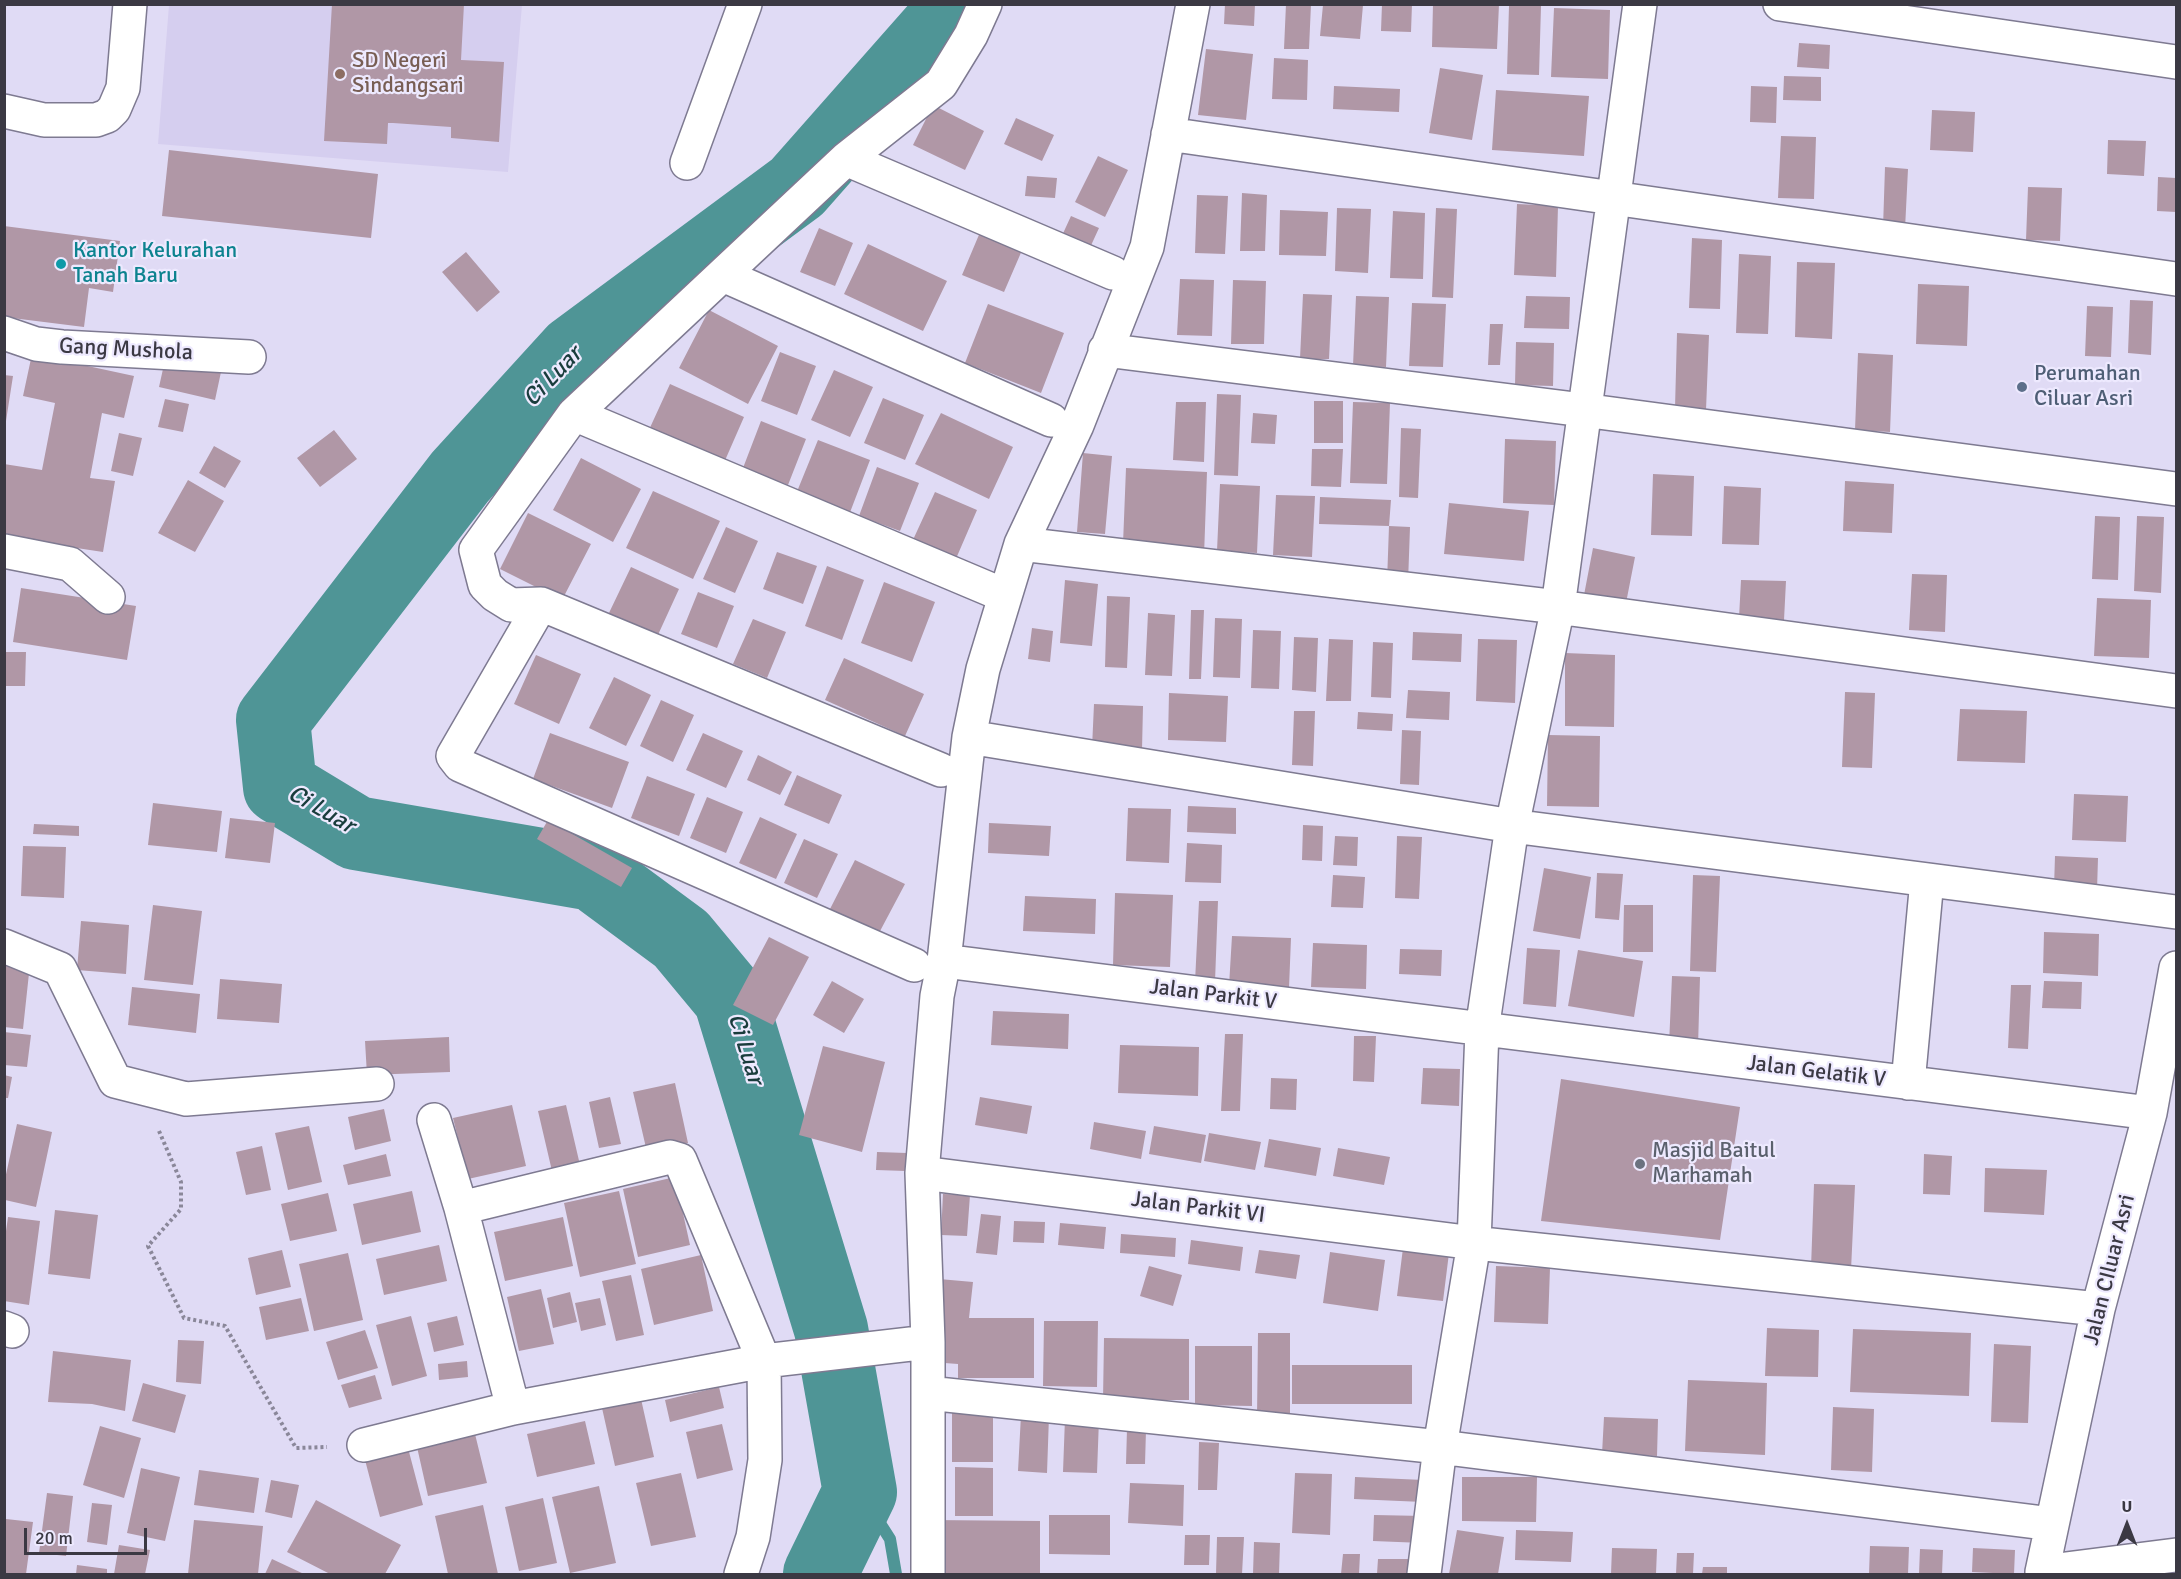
<!DOCTYPE html>
<html>
<head>
<meta charset="utf-8">
<style>
	body { margin:0 }
	#map { position:relative; width:2181px; height:1579px; overflow:hidden; background:#e0dbf5; font-family:Signika,sans-serif }
	canvas { display:block }
	.frame { position:absolute; inset:0; border:6px solid #3b3943; pointer-events:none }
	.north { position:absolute; left:2097px; top:1495px; width:60px; height:60px; -webkit-text-stroke:4px #ede9fe; paint-order:stroke; rotate:0deg; font-size:16px; font-weight:700; line-height:24px; text-align:center; color:#3b3943 }
	.north::after { content:''; display:block; margin:auto; width:21px; height:27px; background:#3b3943; clip-path:polygon(50% 0,100% 100%,50% 72%,0 100%) }
	.scale { position:absolute; left:24px; top:1528px; width:123px; height:27px; box-sizing:border-box; border:3px solid #3b3943; border-top:0; padding-left:8px; font-size:18px; line-height:21px; white-space:nowrap; color:#3b3943; -webkit-text-stroke:4px #ede9fe; paint-order:stroke }
</style>
</head>
<body>
<div id="map">
<canvas width="2181" height="1579"></canvas>
<div class="frame"></div>
<div class="north">U</div>
<div class="scale">20 m</div>
</div>
<script>
const ctx = document.querySelector('canvas').getContext('2d');
ctx.lineJoin = 'round';
function fill(path, color) { ctx.fillStyle = color; ctx.fill(path, 'evenodd'); }
const toPath = rows => new Path2D(rows.map(r => 'M' + r).join(''));
function stroke(path, color, width, dash) { ctx.strokeStyle = color; ctx.lineWidth = width; ctx.lineCap = dash ? 'butt' : 'round'; ctx.setLineDash(dash || []); ctx.stroke(path); }
function write(font, color, halo, rows, align = 'center') {
  ctx.font = font + ' Signika,sans-serif'; ctx.lineWidth = 4.5; ctx.setLineDash([]); ctx.textBaseline = 'middle'; ctx.strokeStyle = halo; ctx.fillStyle = color; for (const [text, x, y, turn = 0] of rows) {
    ctx.save(); ctx.translate(x, y); ctx.rotate((+turn || 0) * Math.PI / 180); ctx.textAlign = isNaN(turn) ? turn : align; if (halo) ctx.strokeText(text, 0, 0); ctx.fillText(text, 0, 0); ctx.restore();
  }
}
const built = toPath([
	[169,5,522,5,508,172,158,144]
]);
const stream = toPath([
	[860,1492,890,1539,896,1574]
]);
const river = toPath([
	[820,1574,860,1492,831,1329,730,998,681,939,593,874,356,833,280,787,273,720,460,477,574,352,797,187,947,17,951,4]
]);
const building = toPath([
	[332,4,464,4,461,60,504,62,499,142,451,138,451,127,393,123,388,123,387,144,324,141],
	[1225,4,1255,4,1254,26,1224,24],
	[1286,4,1311,4,1309,49,1284,49],
	[1382,4,1412,4,1411,32,1381,31],
	[1433,4,1499,4,1497,49,1432,47],
	[1323,5,1363,5,1360,39,1320,36],
	[1509,6,1541,6,1539,75,1507,74],
	[1554,8,1610,10,1608,79,1551,77],
	[1799,43,1830,45,1829,69,1797,67],
	[1206,49,1253,54,1246,120,1198,115],
	[1274,58,1308,60,1307,100,1272,99],
	[1440,68,1483,75,1472,140,1429,133],
	[1784,76,1821,77,1821,101,1783,100],
	[1334,86,1400,89,1399,112,1333,109],
	[1751,86,1777,87,1776,123,1750,122],
	[1496,90,1589,96,1584,156,1492,150],
	[933,105,984,131,965,170,913,145],
	[1932,110,1975,112,1973,152,1930,150],
	[1016,118,1054,135,1042,161,1004,144],
	[1781,136,1816,137,1814,199,1778,198],
	[2108,140,2146,141,2144,176,2107,174],
	[169,150,378,174,371,238,162,216],
	[1098,156,1128,170,1105,217,1075,202],
	[1885,167,1908,169,1905,229,1883,228],
	[1027,176,1057,178,1055,198,1025,196],
	[2158,177,2176,178,2176,212,2157,211],
	[2028,187,2062,188,2060,241,2026,240],
	[1242,193,1267,195,1265,251,1240,251],
	[1197,195,1228,196,1225,254,1195,253],
	[1517,204,1558,206,1556,277,1514,275],
	[1337,208,1371,209,1368,273,1335,271],
	[1436,208,1457,209,1453,298,1432,297],
	[1280,210,1328,212,1326,256,1279,255],
	[1393,211,1425,213,1423,279,1390,278],
	[1071,216,1099,228,1088,252,1060,240],
	[4,226,120,241,113,292,89,288,84,327,4,317],
	[819,228,853,243,835,286,800,272],
	[981,230,1023,248,1004,292,962,275],
	[1692,238,1722,240,1720,309,1689,308],
	[868,244,947,281,923,331,844,294],
	[466,252,500,292,477,312,442,272],
	[1739,254,1771,256,1768,334,1736,333],
	[1797,262,1835,263,1832,339,1795,337],
	[1180,279,1214,280,1212,336,1177,335],
	[1233,280,1266,281,1264,344,1231,344],
	[1918,284,1969,286,1967,346,1916,344],
	[1303,294,1332,295,1329,359,1300,359],
	[1356,296,1389,297,1386,367,1353,366],
	[1526,296,1570,297,1569,329,1524,328],
	[2130,300,2153,301,2151,355,2128,353],
	[1412,303,1446,304,1443,367,1409,366],
	[988,304,1064,333,1041,393,965,363],
	[2087,306,2113,307,2111,357,2085,356],
	[709,310,778,346,748,404,679,368],
	[1490,324,1503,324,1500,365,1488,365],
	[1677,333,1709,335,1706,410,1675,408],
	[1516,342,1554,343,1553,386,1515,385],
	[780,352,816,366,797,415,761,401],
	[1858,353,1893,355,1890,432,1855,430],
	[32,354,134,376,124,418,102,413,90,478,115,481,103,552,4,537,4,464,42,470,55,403,23,396],
	[165,360,221,372,215,400,159,387],
	[834,370,873,387,850,437,811,420],
	[4,375,13,376,6,421,4,421],
	[670,384,744,417,723,465,648,432],
	[1217,394,1241,395,1238,476,1214,475],
	[883,398,924,415,905,460,864,443],
	[165,399,189,404,183,432,158,427],
	[1314,401,1343,401,1343,443,1314,443],
	[1176,402,1206,402,1204,462,1173,460],
	[1353,402,1390,403,1387,484,1350,483],
	[941,413,1013,447,989,499,915,464],
	[1253,413,1277,415,1275,444,1251,443],
	[761,421,806,439,788,485,743,468],
	[1401,428,1421,429,1418,498,1399,497],
	[334,430,357,459,320,487,297,458],
	[119,433,142,438,133,476,111,471],
	[1505,439,1556,441,1554,505,1503,503],
	[818,440,870,460,849,515,796,494],
	[214,446,241,461,225,488,199,473],
	[1312,449,1343,449,1341,487,1311,486],
	[1083,453,1112,456,1105,534,1077,532],
	[581,458,641,489,613,542,553,510],
	[877,467,919,483,900,531,859,516],
	[1126,468,1207,472,1204,556,1123,544],
	[1653,474,1694,476,1692,536,1651,535],
	[188,480,224,501,195,552,158,533],
	[1845,481,1894,484,1892,533,1843,531],
	[1220,484,1260,486,1257,553,1217,551],
	[1724,486,1761,488,1759,545,1722,544],
	[653,491,720,521,693,579,626,548],
	[935,492,977,510,955,561,912,542],
	[1276,495,1315,496,1312,557,1273,555],
	[1320,497,1391,500,1389,526,1319,524],
	[1449,503,1529,511,1524,561,1444,554],
	[528,513,591,544,562,600,500,569],
	[2095,516,2120,517,2118,580,2092,579],
	[2137,516,2164,517,2161,593,2134,591],
	[1389,526,1410,527,1408,583,1387,582],
	[726,527,758,541,735,593,703,579],
	[1593,548,1635,557,1626,603,1584,595],
	[777,552,817,566,803,604,763,589],
	[827,566,864,580,842,640,805,626],
	[631,567,679,589,657,637,608,615],
	[1912,574,1947,575,1945,632,1909,630],
	[1065,580,1098,584,1092,646,1060,643],
	[1741,580,1786,581,1784,620,1739,618],
	[884,582,935,602,912,662,861,643],
	[21,588,136,606,127,660,13,642],
	[698,592,734,606,717,648,681,634],
	[1107,596,1130,597,1127,668,1105,667],
	[2097,598,2151,600,2149,658,2094,656],
	[1191,610,1204,610,1201,679,1189,679],
	[1148,613,1175,615,1172,676,1145,675],
	[1215,618,1242,619,1240,678,1213,677],
	[753,619,786,632,767,678,733,664],
	[1032,628,1053,631,1050,662,1028,659],
	[1253,630,1281,631,1279,689,1251,688],
	[1413,632,1462,634,1461,662,1412,660],
	[1294,637,1318,638,1316,692,1292,690],
	[1329,639,1353,640,1351,701,1326,701],
	[1478,639,1517,640,1515,703,1476,701],
	[1373,642,1393,643,1391,698,1371,697],
	[4,652,26,652,25,686,4,686],
	[1565,653,1615,655,1614,727,1565,726],
	[536,655,581,674,559,724,514,704],
	[844,658,924,694,905,736,825,700],
	[614,677,651,695,626,746,589,728],
	[1408,690,1450,692,1449,720,1406,718],
	[1845,692,1875,693,1872,768,1842,767],
	[1169,693,1228,696,1226,742,1168,740],
	[661,700,694,715,673,762,640,746],
	[1094,704,1143,706,1142,750,1092,748],
	[1960,709,2027,711,2025,763,1957,761],
	[1294,711,1315,711,1313,766,1292,765],
	[1358,712,1393,714,1392,731,1357,729],
	[1402,730,1421,731,1419,785,1400,784],
	[550,733,629,762,612,808,533,779],
	[703,733,743,751,726,788,686,770],
	[1548,735,1600,736,1599,807,1547,806],
	[758,755,792,772,780,795,747,780],
	[797,775,842,795,829,824,784,805],
	[647,776,695,794,679,836,631,818],
	[2074,794,2128,796,2126,842,2072,840],
	[707,797,743,812,726,853,690,838],
	[153,803,222,811,217,852,148,845],
	[1188,806,1236,808,1236,834,1187,832],
	[1128,808,1171,809,1169,863,1126,861],
	[760,817,797,834,776,879,739,863],
	[230,818,275,823,270,863,225,858],
	[548,820,632,868,621,887,537,839],
	[989,823,1051,826,1049,856,988,853],
	[34,824,79,826,79,836,33,834],
	[1303,825,1323,826,1322,861,1302,860],
	[1335,836,1358,837,1357,866,1333,865],
	[1397,836,1422,837,1419,899,1395,898],
	[804,839,838,854,817,898,784,883],
	[1187,843,1222,845,1221,883,1185,882],
	[23,846,66,847,64,898,21,896],
	[2055,856,2098,858,2097,890,2054,888],
	[855,860,905,884,879,933,830,909],
	[1544,868,1591,877,1580,939,1533,931],
	[1597,873,1623,874,1619,920,1595,918],
	[1333,875,1365,877,1363,908,1331,907],
	[1693,875,1720,876,1716,972,1690,971],
	[1115,893,1173,895,1170,967,1113,965],
	[1025,896,1096,899,1095,934,1023,931],
	[1199,901,1218,901,1215,982,1195,982],
	[153,905,202,911,193,985,144,980],
	[1624,905,1653,905,1653,952,1623,952],
	[81,921,129,925,126,974,77,970],
	[2044,932,2099,934,2098,976,2043,973],
	[1232,936,1291,938,1289,988,1229,986],
	[769,937,809,957,773,1025,733,1005],
	[1313,943,1367,945,1366,989,1311,987],
	[1527,948,1560,950,1556,1007,1523,1004],
	[1400,949,1442,950,1441,976,1399,974],
	[1578,950,1643,961,1634,1017,1568,1006],
	[4,961,30,964,23,1029,4,1027],
	[1672,976,1700,977,1698,1047,1669,1045],
	[220,979,282,984,279,1023,217,1019],
	[832,981,864,999,844,1033,813,1015],
	[2044,981,2082,982,2081,1009,2042,1008],
	[2011,985,2031,985,2028,1049,2008,1048],
	[132,987,200,994,196,1033,128,1025],
	[993,1011,1069,1014,1068,1049,991,1045],
	[4,1032,31,1035,27,1067,4,1065],
	[1225,1034,1243,1034,1240,1111,1221,1111],
	[1354,1036,1376,1036,1374,1082,1353,1081],
	[449,1037,450,1072,367,1075,365,1041],
	[1120,1045,1199,1047,1198,1096,1118,1093],
	[823,1046,885,1062,862,1152,799,1135],
	[1423,1068,1460,1069,1459,1106,1421,1104],
	[4,1075,12,1077,8,1098,4,1098],
	[1271,1078,1297,1079,1296,1110,1270,1109],
	[1561,1079,1740,1107,1720,1240,1541,1221],
	[675,1083,688,1143,647,1152,633,1092],
	[610,1097,621,1144,599,1148,589,1102],
	[980,1097,1032,1106,1027,1134,975,1125],
	[512,1105,526,1166,468,1179,453,1118],
	[566,1105,580,1165,552,1171,538,1111],
	[384,1109,391,1141,355,1150,348,1117],
	[1094,1122,1146,1131,1141,1159,1090,1149],
	[17,1124,52,1132,36,1207,5,1200,5,1179],
	[309,1126,322,1182,288,1190,275,1133],
	[1154,1126,1206,1135,1201,1163,1149,1154],
	[1209,1133,1261,1142,1255,1170,1204,1161],
	[1269,1139,1321,1148,1316,1176,1264,1167],
	[262,1146,271,1190,246,1195,236,1152],
	[1338,1148,1390,1157,1384,1185,1333,1176],
	[877,1152,907,1153,906,1171,876,1170],
	[386,1154,391,1176,348,1185,343,1165],
	[1924,1154,1952,1156,1950,1195,1923,1194],
	[1985,1168,2047,1170,2044,1215,1984,1212],
	[675,1177,690,1245,638,1257,623,1189],
	[1814,1184,1855,1185,1851,1270,1811,1268],
	[412,1191,421,1232,362,1245,353,1204],
	[619,1191,636,1264,580,1277,564,1203],
	[328,1193,337,1231,290,1241,281,1204],
	[943,1194,970,1195,967,1236,941,1235],
	[55,1210,98,1215,90,1279,48,1274],
	[981,1214,1001,1216,997,1255,976,1253],
	[8,1217,40,1221,29,1305,4,1301,4,1245],
	[563,1217,573,1266,505,1281,494,1232],
	[1014,1221,1045,1222,1044,1243,1013,1242],
	[1060,1223,1106,1227,1104,1249,1058,1245],
	[1121,1234,1176,1238,1175,1257,1120,1253],
	[1191,1240,1243,1247,1240,1271,1188,1264],
	[439,1245,447,1281,384,1295,376,1259],
	[1403,1248,1449,1253,1443,1301,1397,1296],
	[282,1250,291,1287,256,1295,248,1258],
	[1259,1250,1300,1255,1296,1279,1255,1273],
	[1330,1252,1385,1260,1378,1311,1323,1303],
	[348,1253,363,1320,314,1331,299,1264],
	[701,1255,713,1311,654,1325,641,1269],
	[1149,1266,1182,1275,1173,1306,1140,1296],
	[1496,1266,1550,1268,1548,1324,1494,1322],
	[631,1275,644,1335,616,1341,602,1281],
	[939,1279,973,1282,969,1318,1034,1318,1034,1378,958,1378,958,1364,931,1362],
	[541,1289,554,1344,519,1351,507,1297],
	[570,1292,577,1322,553,1328,547,1298],
	[301,1298,309,1331,266,1340,259,1307],
	[600,1298,606,1325,581,1331,575,1303],
	[411,1316,427,1376,392,1386,376,1325],
	[457,1316,464,1345,434,1352,427,1323],
	[1044,1321,1098,1321,1097,1387,1043,1386],
	[1767,1328,1819,1330,1818,1377,1765,1376],
	[1853,1329,1971,1333,1969,1396,1850,1392],
	[365,1330,378,1368,338,1380,326,1342],
	[1258,1333,1290,1333,1290,1417,1257,1417],
	[1104,1338,1189,1339,1189,1400,1103,1400],
	[178,1340,204,1341,201,1384,176,1382],
	[1994,1344,2031,1346,2028,1423,1991,1422],
	[1195,1346,1252,1346,1252,1406,1195,1405],
	[53,1351,131,1360,125,1411,92,1404,48,1402],
	[467,1361,468,1377,439,1380,438,1364],
	[1292,1365,1412,1365,1412,1404,1292,1404],
	[375,1375,382,1399,349,1408,341,1385],
	[1688,1380,1767,1383,1765,1455,1685,1451],
	[143,1383,186,1395,175,1433,132,1421],
	[719,1387,724,1408,670,1422,665,1400],
	[641,1399,654,1457,615,1466,602,1408],
	[1833,1407,1874,1409,1872,1472,1831,1470],
	[952,1412,993,1413,993,1462,952,1462],
	[1021,1415,1049,1416,1047,1473,1018,1471],
	[1604,1417,1658,1419,1657,1456,1602,1454],
	[1065,1418,1099,1419,1097,1473,1063,1472],
	[585,1421,595,1464,537,1477,527,1434],
	[722,1424,733,1470,697,1479,686,1432],
	[100,1426,141,1438,124,1498,83,1485],
	[1127,1429,1146,1430,1145,1464,1126,1464],
	[475,1434,487,1483,428,1496,417,1447],
	[1199,1442,1219,1443,1217,1490,1198,1490],
	[408,1448,423,1505,380,1517,365,1460],
	[955,1467,993,1468,993,1516,955,1516],
	[141,1468,180,1477,165,1541,127,1533],
	[199,1470,259,1478,254,1513,194,1505],
	[681,1473,696,1537,651,1546,636,1483],
	[1295,1473,1332,1474,1330,1535,1292,1533],
	[1355,1477,1424,1480,1423,1502,1354,1499],
	[1462,1477,1537,1477,1536,1522,1462,1521],
	[271,1480,299,1485,292,1518,265,1512],
	[1130,1483,1184,1485,1183,1526,1128,1523],
	[599,1486,616,1563,570,1573,552,1497],
	[47,1493,73,1496,66,1556,39,1553],
	[543,1498,557,1563,519,1571,505,1507],
	[316,1500,401,1545,385,1574,330,1574,287,1552],
	[92,1503,112,1505,107,1545,87,1542],
	[483,1505,498,1574,448,1574,435,1516],
	[1049,1515,1110,1515,1110,1555,1049,1554],
	[1374,1515,1424,1516,1423,1543,1373,1541],
	[6,1519,33,1522,26,1574,5,1574],
	[194,1520,263,1526,258,1574,188,1574],
	[930,1520,1040,1521,1040,1574,930,1574],
	[1457,1530,1504,1537,1498,1574,1449,1574],
	[1516,1530,1573,1532,1571,1562,1515,1560],
	[1185,1535,1210,1535,1209,1565,1184,1565],
	[1217,1537,1244,1537,1242,1574,1216,1574],
	[1254,1542,1280,1543,1279,1574,1253,1574],
	[119,1545,150,1550,145,1574,114,1574],
	[1870,1546,1909,1547,1908,1574,1869,1574],
	[1612,1548,1657,1549,1656,1574,1611,1574],
	[1973,1548,2015,1550,2014,1574,1972,1572],
	[1920,1549,1943,1550,1942,1574,1919,1574],
	[1677,1553,1694,1553,1693,1574,1676,1574],
	[1343,1554,1360,1554,1359,1574,1341,1574],
	[272,1559,304,1574,265,1574],
	[1378,1559,1408,1559,1408,1574,1377,1574],
	[77,1565,107,1569,107,1574,76,1574],
	[1703,1567,1727,1567,1727,1574,1702,1574]
]);
const path = toPath([
	[159,1131,181,1182,181,1209,148,1246,184,1318,225,1326,296,1448,327,1447]
]);
const minor = toPath([
	[1780,4,2176,62],
	[4,111,44,120,96,120,107,116,114,109,123,88,130,4],
	[1168,134,2176,279],
	[846,159,1113,273],
	[687,163,745,4],
	[723,275,1051,420],
	[4,333,36,344,62,347,249,357],
	[1105,350,1583,410,2176,489],
	[574,414,994,591],
	[1021,544,1558,607,2176,691],
	[4,551,70,564,108,597],
	[541,604,941,770],
	[969,737,1512,826,2176,912],
	[4,946,60,969,115,1081,186,1099,377,1084],
	[944,961,2150,1113],
	[914,965,460,765,453,756,541,604,511,605,495,595,485,585,476,550,574,414,846,159,941,84,971,35,985,4],
	[1908,1083,1927,880],
	[434,1120,461,1208,513,1408],
	[922,1173,1474,1243,2098,1309],
	[461,1208,670,1157,680,1160,764,1361,765,1460,753,1537,741,1574],
	[4,1328,12,1331],
	[928,1342,922,1173,937,996,944,961,969,737,983,669,1021,544,1077,425,1147,247,1193,4],
	[928,1393,1440,1447,2052,1524],
	[364,1445,513,1408,764,1361,928,1342,928,1574],
	[2042,1572,2098,1309,2150,1113,2176,968],
	[1424,1574,1440,1447,1474,1243,1482,1030,1512,826,1558,607,1640,4],
	[2042,1574,2042,1572,2176,1555]
]);
const markers = [
	[340,74,6,"#8d6e63"],
	[61,264,6,"#0f9aa8"],
	[2022,387,6,"#5c6f8a"],
	[1640,1164,6,"#6b7280"]
];
const educationNames = [
	["SD Negeri",352,61],
	["Sindangsari",352,86]
];
const cultureNames = [
	["Kantor Kelurahan",73,251],
	["Tanah Baru",73,276]
];
const streetNames = [
	["Gang Mushola",126,350,3],
	["Jalan Parkit V",1213,995,7],
	["Jalan Gelatik V",1816,1072,7],
	["Jalan Parkit VI",1198,1208,7],
	["Jalan CIluar Asri",2110,1270,-76]
];
const serviceNames = [
	["Perumahan",2034,374],
	["Ciluar Asri",2034,399]
];
const worshipNames = [
	["Masjid Baitul",1652,1151],
	["Marhamah",1652,1176]
];
const waterNames = [
	["Ci Luar",553,377,-46],
	["Ci Luar",321,810,30],
	["Ci Luar",745,1049,73]
];
fill(built, '#d5ceef');
stroke(stream, '#4f9596', 12);
stroke(river, '#4f9596', 74);
fill(building, '#b097a6');
stroke(minor, '#7e7a91', 36);
stroke(path, '#8a8799', 4, [3, 3]);
stroke(minor, '#fff', 33);
for (const [x, y, r, color] of markers) { const dot = new Path2D(); dot.arc(x, y, r, 0, 2 * Math.PI); ctx.fillStyle = color; ctx.fill(dot); stroke(dot, '#ede9fe', 2); }
write('22px', '#785e54', '#ede9fe', educationNames, 'left');
write('22px', '#0d838f', '#ede9fe', cultureNames, 'left');
write('22px', '#3b3943', '#ede9fe', streetNames);
write('22px', '#4e5e75', '#ede9fe', serviceNames, 'left');
write('22px', '#5b616d', '#ede9fe', worshipNames, 'left');
write('italic 24px', '#193c3c', '#ede9fe', waterNames);
</script>
</body>
</html>
